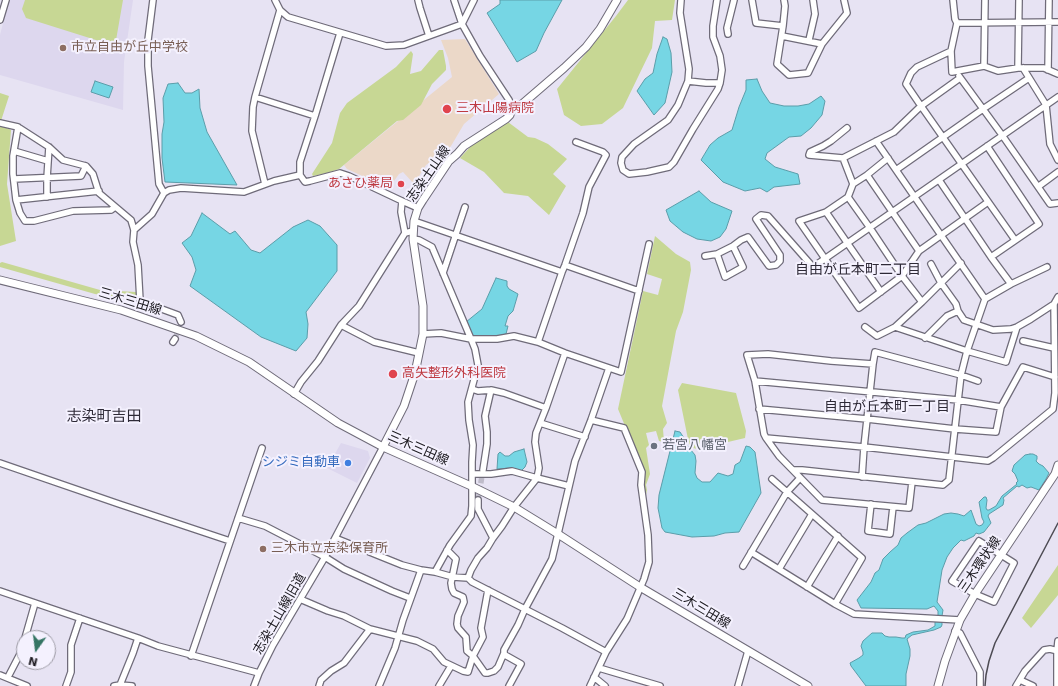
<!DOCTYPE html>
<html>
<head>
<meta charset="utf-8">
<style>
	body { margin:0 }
	#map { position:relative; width:1058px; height:686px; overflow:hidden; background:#e7e3f3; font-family:"DejaVu Sans",sans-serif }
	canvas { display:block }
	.north { position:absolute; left:16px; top:630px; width:40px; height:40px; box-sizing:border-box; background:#f4f1fe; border:1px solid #9d9ba5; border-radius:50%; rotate:194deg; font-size:11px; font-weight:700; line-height:16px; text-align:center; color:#1b191f }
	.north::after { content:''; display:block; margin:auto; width:14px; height:18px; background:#357564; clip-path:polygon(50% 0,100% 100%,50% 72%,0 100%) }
</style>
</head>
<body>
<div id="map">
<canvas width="1058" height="686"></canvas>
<div class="north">N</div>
</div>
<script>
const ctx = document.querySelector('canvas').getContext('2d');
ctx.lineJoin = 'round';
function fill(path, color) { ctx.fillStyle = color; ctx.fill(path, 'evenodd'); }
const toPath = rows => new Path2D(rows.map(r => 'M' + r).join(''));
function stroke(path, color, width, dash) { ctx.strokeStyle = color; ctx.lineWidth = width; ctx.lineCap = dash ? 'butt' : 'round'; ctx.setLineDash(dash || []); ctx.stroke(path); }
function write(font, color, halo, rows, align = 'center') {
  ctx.font = font + ' "DejaVu Sans","Noto Sans JP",sans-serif'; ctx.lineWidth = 4; ctx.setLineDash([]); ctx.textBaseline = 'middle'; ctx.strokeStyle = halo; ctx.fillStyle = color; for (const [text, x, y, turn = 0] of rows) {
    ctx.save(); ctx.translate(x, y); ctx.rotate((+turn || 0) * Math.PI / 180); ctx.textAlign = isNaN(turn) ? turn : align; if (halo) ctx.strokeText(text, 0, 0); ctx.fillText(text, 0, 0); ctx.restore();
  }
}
const built = toPath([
	[9,0,133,0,124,62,123,110,0,75,0,35],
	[341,443,368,451,370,458,357,483,327,468]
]);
const industrial = toPath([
	[465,39,499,94,464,124,451,146,445,152,426,165,414,184,403,172,399,174,389,188,347,169,344,165,452,77,448,58,441,40]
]);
const green = toPath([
	[25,0,123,0,115,46,26,18,22,9],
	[628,0,675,0,672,20,655,21,652,48,623,108,602,124,581,126,564,115,557,89,616,16],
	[439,50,443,50,446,66,446,70,432,84,421,105,403,120,397,121,339,169,327,173,313,176,312,174,332,143,340,113,347,103,396,67,411,51,413,54,410,74,421,71],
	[0,93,9,96,0,124],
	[508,122,528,137,535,138,548,144,567,159,553,174,566,186,549,215,528,196,504,193,484,172,460,158,472,145],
	[0,125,11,130,7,184,16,241,0,246],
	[655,236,676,254,690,262,691,270,683,312,676,331,662,406,667,423,663,429,664,442,659,441,656,431,646,433,649,445,646,448,650,474,646,485,647,490,646,495,643,490,645,474,618,409,643,291,658,295,662,279,647,274],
	[2,262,100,290,136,292,136,296,117,297,95,294,0,267,0,263],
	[682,383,736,393,746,431,745,438,698,449,693,448,689,444,678,390],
	[1058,565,1058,595,1031,628,1022,618]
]);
const water = toPath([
	[500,0,562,0,544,33,536,51,517,62,487,13,500,4,500,0],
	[663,37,667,39,671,53,672,72,665,103,654,115,637,91,645,79,653,73,657,54,663,37],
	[757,79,762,91,770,103,784,106,798,106,809,104,821,96,825,101,822,115,811,128,801,136,789,137,767,153,765,159,775,167,798,174,800,184,774,187,767,192,760,188,745,191,723,182,701,160,710,145,718,138,732,130,739,107,746,90,746,80,757,79],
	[95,81,113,87,109,98,91,92,95,81],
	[178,83,185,93,192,93,199,89,200,108,207,132,237,185,165,182,162,158,162,134,164,122,163,98,168,84,178,83],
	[699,191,711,202,732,211,726,229,720,237,711,241,697,239,683,232,670,221,666,210,699,191],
	[202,213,230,234,235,231,251,250,260,253,293,227,308,220,320,226,337,245,337,271,306,312,308,324,307,338,296,351,261,337,190,286,196,270,192,257,182,243,191,236,202,213],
	[496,278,507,281,507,286,509,289,518,294,513,311,508,316,505,326,508,326,506,334,492,337,474,337,472,336,466,322,482,309,496,278],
	[675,431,680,432,684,438,686,444,695,455,696,461,695,473,697,478,702,482,710,482,718,473,728,476,733,474,735,465,740,462,746,446,750,447,755,452,761,493,739,532,725,533,714,536,692,537,665,532,662,528,658,508,659,495,675,431],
	[524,449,527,462,525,467,521,471,511,468,497,469,498,454,500,452,505,456,509,456,514,452,524,449],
	[1030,454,1033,454,1037,456,1037,459,1036,461,1039,464,1043,466,1049,473,1046,479,1039,490,1031,487,1027,488,1022,485,1019,487,1017,486,1003,498,1004,500,1003,505,989,514,988,516,991,523,984,532,979,534,976,533,974,536,964,541,961,540,953,548,947,557,942,570,937,602,943,610,942,616,938,616,938,611,934,606,927,609,861,608,857,600,871,582,875,573,879,570,883,559,890,552,898,545,901,538,907,533,918,525,926,523,944,514,951,513,958,514,964,516,971,510,976,524,979,526,982,525,984,522,982,518,979,502,984,497,986,497,987,500,986,508,987,510,989,510,996,506,1002,496,1017,484,1016,483,1018,481,1015,474,1012,471,1014,465,1025,455,1030,454],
	[935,621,942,621,942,625,941,627,934,630,912,635,907,639,910,649,910,656,906,674,906,686,866,686,851,666,850,663,859,658,863,655,863,652,861,646,863,641,872,633,882,633,885,636,889,637,896,637,902,638,905,638,906,635,913,632,928,630,935,626,935,621]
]);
const minorTunnel = toPath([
	[175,339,181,322],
	[478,500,483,470]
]);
const minor = toPath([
	[153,0,148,40,148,66,159,184,164,193],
	[275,0,280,10,288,17,386,46,404,45,462,24,474,0],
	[418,0,420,8,429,36],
	[454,0,462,24,480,56,509,100,512,108],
	[681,0,680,13,689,69,688,81,678,105,668,120,634,144,622,157,621,163,623,170,629,174,647,172,669,167,674,162,693,129,718,89,720,83,722,70,720,56,713,37,713,26,717,0],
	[752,0,756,23,783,26],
	[784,0,785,6,783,26,777,64,789,75,808,73,822,44,847,13,844,0],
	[953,0,955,19,957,23,951,51,952,72,984,66,998,71,1018,68,1044,68,1058,74],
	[280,10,255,97,315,116,340,33],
	[0,20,6,0],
	[957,23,1058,22],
	[728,34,727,28,734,0],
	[782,36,822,44],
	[809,40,815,14,813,0],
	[951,51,917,67,911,73,906,84,921,106,1015,240],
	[984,66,985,0],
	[1018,68,1019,0],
	[1023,68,1046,105,1050,144,1058,160],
	[1048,70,1049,0],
	[959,76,1002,135,1050,204,1058,203],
	[960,78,921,106,894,132,843,158,853,184,848,197,826,212,799,221,859,308,902,276,919,251,988,202],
	[688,81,706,83,720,83],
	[255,97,253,107,252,131,265,184],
	[315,116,300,162,300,175,305,182,310,181,340,173,349,176,402,201,401,212,405,233,413,231],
	[0,123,18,127,49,147,63,160,86,166,93,174,99,193,131,220,134,230,133,242,138,265,140,301,178,315,181,322],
	[18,127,13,156,13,174,16,200,20,213,25,221,34,221,73,211,111,210,115,207],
	[987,146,1039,224,991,257],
	[14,151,48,161],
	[843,158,809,155,810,152,823,146,831,141,847,128],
	[896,170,983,109,1029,78],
	[867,175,919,251],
	[14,179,81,176,86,166],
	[939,180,991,257,1011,284],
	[853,184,867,175,888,158],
	[1039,186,1058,172],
	[47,197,47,178,49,147],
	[848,197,870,228,902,276,922,302],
	[16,200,99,191],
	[402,201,418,208],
	[826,212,881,292],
	[414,221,562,272],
	[134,230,152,214,164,193,169,190,181,188,244,192,274,181,300,175],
	[413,239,419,240,432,247,471,339,475,349,478,365,468,402,469,420,473,445,472,462,472,506,471,516,450,545,435,572],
	[717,254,725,277,743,267,733,246],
	[705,256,717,254,733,246,741,240,748,237,769,266,776,265,780,261,780,255,756,219,761,215,768,216,813,267,1058,97],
	[931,264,941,283,956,304,958,311,964,320,993,330,1011,329,1017,327,1031,319,1054,304],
	[565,265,639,291],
	[443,273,465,207],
	[985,299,1011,284,1047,267],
	[341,325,374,342,419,353],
	[865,327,877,336,895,327,922,302,961,263],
	[895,327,967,351,1006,362,1017,327],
	[423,334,441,333,471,339,497,339,514,336,538,342,565,353,621,372,649,244],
	[925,338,947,316,958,311],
	[1023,341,1054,348],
	[173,342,175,339],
	[538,342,562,272,565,265,583,213,589,187,606,155,603,152,576,142],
	[873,364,875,352,961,375,978,381],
	[755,381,958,400,1001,407],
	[472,389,478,391,491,390,504,393,546,408],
	[294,394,301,382,318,361,341,325,359,306,405,233],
	[759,409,867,419,955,429,996,432,1001,407,1023,367,1055,377],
	[540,423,585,437],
	[766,438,779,456,822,500,909,508,912,482],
	[0,463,119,504,230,541],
	[483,470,487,444,487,432,485,416,491,390],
	[794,470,802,470,943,485,949,480,961,375,967,351,985,299,876,141],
	[472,474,491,474,512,471,537,478,569,486],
	[862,477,864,447,873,364,831,361,768,354,747,355,755,381,764,434,766,438,864,447,988,461,993,458,1053,409,1055,393,1054,304,1058,297],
	[772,479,787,492,862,558,835,604],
	[478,500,478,509,493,538],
	[871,504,868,531,890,534,893,507],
	[238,518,265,526,325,557,344,569,392,591,410,598],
	[335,538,402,565,421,570,435,572,453,577,468,578,472,582,562,628,606,652],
	[979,541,1014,563,994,602,975,594,952,581,979,541],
	[447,550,456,559,451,583,452,589,454,593,463,597,464,602,458,616,457,624,458,628,466,637,467,651,473,656,485,673,488,673,494,671,498,667,504,653],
	[751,552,835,604,854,614,960,620],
	[743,566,787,492,800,478],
	[779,569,812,514],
	[468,578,471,570,478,558,487,548,493,538,502,526,514,507,537,478,539,468,535,442,536,433,546,408,565,353],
	[807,587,838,536],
	[0,591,138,638,158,646,259,673],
	[300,599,328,611,344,616,370,629,417,641,433,649,444,662,463,671,468,672,473,656,483,637,481,628,488,590],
	[955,631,960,633,980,672,980,686],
	[25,638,35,603],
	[191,656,262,448],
	[599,668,660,686],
	[0,675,27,686],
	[8,677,21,652,24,640],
	[594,677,605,686],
	[1020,680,1033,686],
	[120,685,133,653,138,638],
	[66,686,71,672,71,645,80,618],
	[114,686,120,685,132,686],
	[254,686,259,673,273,645,325,557,383,447],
	[319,686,321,680,331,671,344,663,370,629],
	[379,686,395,648,403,620,421,570],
	[439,686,451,666],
	[509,686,521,664,505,655,504,653,504,650,518,625,525,609,552,559,575,461,591,420,609,368],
	[590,686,606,652,627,619,644,579,649,562,648,535,641,485,642,472,624,428,591,420],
	[738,686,748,651],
	[1016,686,1025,671,1044,650,1050,649,1058,651],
	[1057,686,1057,651,1058,641]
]);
const major = toPath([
	[0,280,121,310,196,336,249,362,338,423,383,447,471,486,514,507,558,534,640,587,808,686],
	[383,447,404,406,415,373,423,334,423,306,413,239,414,221,418,208,423,200,449,161,457,154,464,146,506,119,510,115,512,108,517,107,521,105,564,68,586,47,600,29,617,0],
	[938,686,945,661,960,620,975,594,1055,474,1058,465]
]);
const rail = toPath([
	[985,686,986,675,989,661,995,643,1058,523]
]);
const markers = [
	[63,48,4,"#8d6e63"],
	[447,109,5,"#e0444e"],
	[401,184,4,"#e0444e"],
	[393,374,5,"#e0444e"],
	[654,446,4,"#6b7280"],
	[348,463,4,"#3f7fe0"],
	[263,549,4,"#8d6e63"]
];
const educationNames = [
	["市立自由が丘中学校",71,48],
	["三木市立志染保育所",271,549]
];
const healthNames = [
	["三木山陽病院",456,109],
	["あさひ薬局",393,184,"right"],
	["高矢整形外科医院",402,374]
];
const streetNames = [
	["志染土山線",429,174,-55],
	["三木三田線",130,302,17],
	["三木三田線",418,449,24],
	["三木環状線",980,565,-56],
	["三木三田線",701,609,31],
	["志染土山線旧道",280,614,-60]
];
const worshipNames = [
	["若宮八幡宮",662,446]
];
const shopNames = [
	["シジミ自動車",340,463]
];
const neighbourhoodNames = [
	["自由が丘本町二丁目",858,270],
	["自由が丘本町一丁目",887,407]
];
const quarterNames = [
	["志染町吉田",104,417]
];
fill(built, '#ddd7ee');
fill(industrial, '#ebd8c8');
fill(green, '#c7d794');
fill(water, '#76d6e4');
stroke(water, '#5b9da9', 1);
stroke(minorTunnel, '#bebbc9', 5.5, [5.5, 3]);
stroke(minor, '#6f6b79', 8);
stroke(major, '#6f6b79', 9);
stroke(minor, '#fff', 5.5);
stroke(major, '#fff', 7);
stroke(rail, '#4d4b53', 1.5);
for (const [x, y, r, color] of markers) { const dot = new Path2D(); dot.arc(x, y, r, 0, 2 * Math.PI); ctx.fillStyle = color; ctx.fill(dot); stroke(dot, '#f4f1fe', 1.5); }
write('13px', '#785e54', '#f4f1fe', educationNames, 'left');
write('13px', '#be3a42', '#f4f1fe', healthNames, 'left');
write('13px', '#1b191f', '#f4f1fe', streetNames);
write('13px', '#5b616d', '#f4f1fe', worshipNames, 'left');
write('13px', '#366cbe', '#f4f1fe', shopNames, 'right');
write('14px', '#2e2a37', '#f4f1fe', neighbourhoodNames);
write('15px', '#2e2a37', '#f4f1fe', quarterNames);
</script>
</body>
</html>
